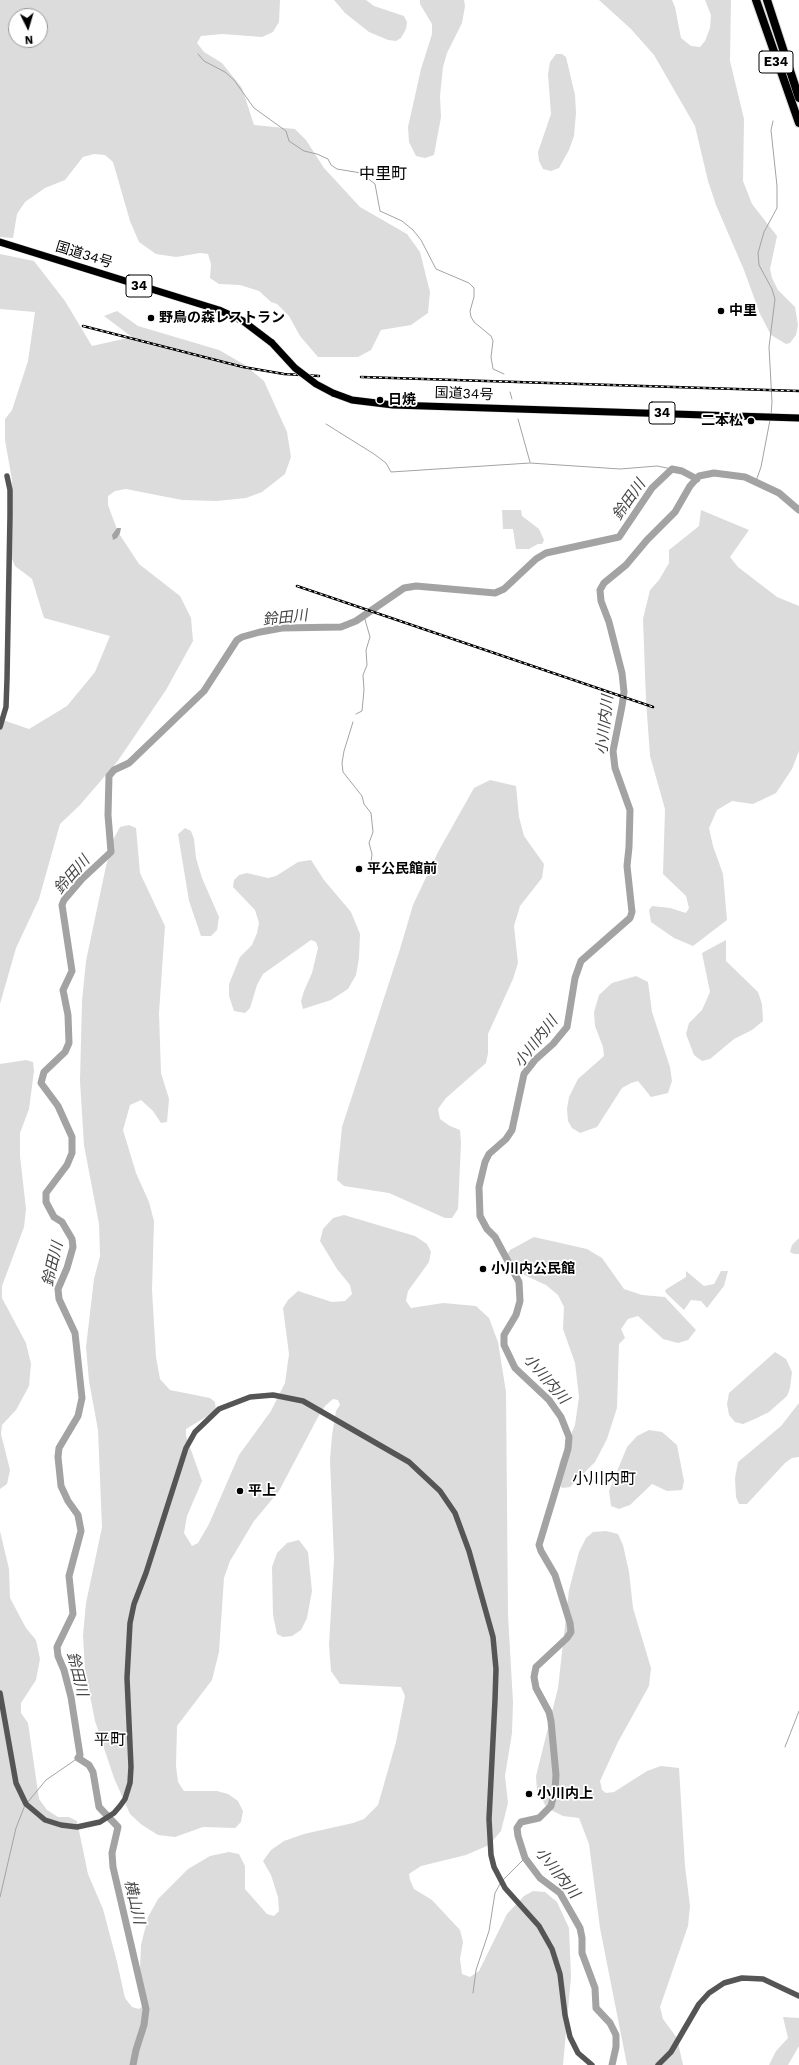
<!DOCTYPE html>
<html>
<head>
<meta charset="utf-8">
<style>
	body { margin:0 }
	#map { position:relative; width:799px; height:2065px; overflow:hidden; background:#fff; font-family:"Work Sans",sans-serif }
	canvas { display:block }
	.north { position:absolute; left:8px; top:8px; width:40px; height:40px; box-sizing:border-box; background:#fff; border:1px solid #999; border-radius:50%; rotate:175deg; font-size:11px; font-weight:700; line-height:16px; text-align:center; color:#000 }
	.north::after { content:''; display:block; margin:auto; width:14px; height:18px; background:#000; clip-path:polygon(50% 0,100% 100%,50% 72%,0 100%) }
</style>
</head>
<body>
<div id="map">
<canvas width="799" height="2065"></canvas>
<div class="north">N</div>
</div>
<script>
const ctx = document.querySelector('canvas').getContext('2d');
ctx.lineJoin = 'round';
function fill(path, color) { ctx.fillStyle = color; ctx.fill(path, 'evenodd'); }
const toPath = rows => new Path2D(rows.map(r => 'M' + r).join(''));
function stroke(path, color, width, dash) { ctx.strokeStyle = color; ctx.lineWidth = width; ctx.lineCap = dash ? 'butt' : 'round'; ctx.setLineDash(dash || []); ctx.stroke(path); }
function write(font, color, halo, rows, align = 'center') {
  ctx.font = font + ' "Work Sans","Noto Sans JP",sans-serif'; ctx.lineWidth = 3.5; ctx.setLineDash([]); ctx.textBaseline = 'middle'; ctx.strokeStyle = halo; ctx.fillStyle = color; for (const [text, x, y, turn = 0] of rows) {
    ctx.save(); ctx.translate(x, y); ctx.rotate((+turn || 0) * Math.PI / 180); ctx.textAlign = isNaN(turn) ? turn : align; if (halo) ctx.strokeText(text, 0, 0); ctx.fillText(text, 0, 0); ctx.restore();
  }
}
const green = toPath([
	[0,0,280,0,279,22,273,32,262,37,222,34,201,36,197,43,204,52,222,63,242,88,254,125,295,129,306,140,324,168,360,207,407,234,420,252,430,292,428,313,411,325,381,330,371,350,358,357,318,357,300,336,289,316,277,304,271,302,259,291,240,285,219,284,210,278,211,264,208,254,200,253,176,257,156,254,139,242,130,221,113,162,105,155,94,154,83,157,65,180,45,188,25,202,17,214,13,238,0,237],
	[16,16,40,16,40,40,16,40],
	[334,0,366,0,374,6,404,16,407,22,406,29,401,38,396,41,388,40,369,32,345,13],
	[420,0,464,0,465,6,462,23,447,53,443,67,440,96,441,117,434,155,425,158,416,156,409,142,408,127,421,69,432,34,432,24,420,4],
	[599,0,672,0,675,7,681,38,691,46,700,47,705,41,710,28,711,15,705,0,731,0,730,61,744,119,743,181,752,204,777,236,770,269,772,278,778,290,795,307,798,325,796,335,790,343,786,344,771,335,760,314,744,270,716,205,708,181,695,126,654,55,631,29],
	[556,54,562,54,566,57,575,95,576,113,574,136,569,150,559,168,551,171,543,169,539,161,538,152,551,114,548,74,550,62],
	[0,254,34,261,65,301,92,346,132,337,104,316,117,311,138,326,219,350,245,365,264,381,287,432,291,457,285,474,262,492,246,498,217,501,182,500,126,489,115,491,108,496,108,505,118,532,139,564,180,596,191,618,193,641,166,690,117,762,80,805,60,824,39,899,16,948,0,1004,0,719,29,729,67,706,95,672,110,636,44,618,32,579,15,566,7,547,12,480,5,440,5,419,12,410,28,361,35,312,0,309],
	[502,510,521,510,522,516,539,529,544,540,542,544,538,544,529,549,516,549,513,529,503,529],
	[701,510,749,530,730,557,738,567,777,597,799,606,799,751,792,769,776,793,753,804,732,801,717,810,709,828,713,846,723,874,727,920,693,946,674,938,651,922,649,910,652,906,670,908,686,913,689,908,686,896,663,874,665,809,650,756,646,700,643,619,650,590,659,580,669,563,669,550,699,526],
	[490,780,516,786,519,817,524,836,544,864,542,878,520,906,514,926,518,963,513,979,488,1034,488,1053,486,1063,446,1098,438,1109,440,1119,450,1126,460,1130,461,1143,458,1209,452,1218,445,1218,389,1193,344,1186,337,1180,338,1167,342,1127,400,949,413,905,438,852,474,788],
	[129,825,136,828,140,873,165,926,159,1013,161,1073,169,1099,167,1122,161,1123,153,1111,141,1100,130,1105,123,1130,136,1173,149,1202,154,1221,152,1290,156,1357,160,1379,170,1390,210,1398,215,1402,216,1411,186,1429,186,1436,202,1481,187,1516,184,1533,192,1546,198,1543,209,1524,239,1455,271,1411,285,1383,289,1354,283,1308,288,1300,298,1291,332,1302,345,1301,352,1294,350,1285,337,1269,320,1241,323,1229,333,1218,344,1215,415,1236,427,1244,431,1252,429,1262,408,1291,406,1301,411,1308,443,1303,476,1306,489,1318,498,1342,506,1392,508,1615,513,1702,512,1733,505,1776,508,1803,501,1831,489,1845,466,1855,421,1866,409,1874,410,1880,414,1889,432,1900,460,1930,463,1942,460,1959,462,1974,470,1977,479,1971,507,1914,524,1896,533,1891,545,1892,557,1902,569,1928,571,1977,563,2065,0,2065,0,1531,9,1569,10,1598,26,1628,36,1640,40,1659,36,1680,21,1703,21,1713,28,1723,39,1799,47,1810,58,1817,69,1817,77,1821,88,1874,103,1909,117,1962,125,1998,132,2007,139,2009,144,2005,140,1969,141,1945,148,1917,158,1899,188,1869,210,1856,229,1852,239,1854,245,1866,245,1889,267,1914,274,1916,279,1911,278,1897,271,1875,263,1861,271,1850,284,1841,304,1834,353,1823,364,1819,378,1805,396,1742,405,1696,401,1687,340,1684,331,1671,329,1645,334,1559,330,1460,332,1435,336,1411,340,1405,338,1400,333,1399,325,1406,318,1417,279,1491,254,1521,230,1561,224,1578,219,1652,212,1680,177,1726,176,1766,178,1782,184,1791,217,1791,228,1794,238,1801,243,1811,241,1822,235,1828,203,1827,175,1837,158,1835,142,1825,130,1814,114,1778,95,1721,85,1671,83,1635,86,1603,102,1527,98,1430,89,1381,86,1347,94,1279,100,1256,99,1224,84,1145,80,1081,82,1001,86,961,106,866,113,840,120,827],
	[185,828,191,831,194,839,196,858,202,878,219,917,217,930,211,936,201,936,189,901,178,834],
	[311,860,324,880,351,912,360,934,359,958,356,975,348,989,331,1000,303,1009,301,1001,304,991,312,973,318,948,316,942,311,940,263,974,257,985,250,1008,245,1013,234,1011,229,996,229,984,240,957,252,945,257,933,259,923,255,910,233,887,234,880,239,875,247,873,268,878,276,876,298,862],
	[726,940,726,961,758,992,762,1004,763,1021,752,1030,734,1039,710,1059,702,1061,694,1055,686,1034,689,1023,702,1010,710,992,702,953],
	[636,976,648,982,652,1012,670,1067,672,1081,668,1093,651,1097,638,1081,631,1083,622,1088,597,1127,580,1133,572,1128,568,1121,567,1109,569,1097,578,1079,604,1056,603,1047,595,1026,594,1012,599,995,612,983],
	[26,1060,33,1062,34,1071,29,1109,20,1133,20,1156,26,1209,24,1227,2,1286,2,1298,26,1343,31,1364,29,1386,16,1410,2,1425,1,1434,10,1470,7,1484,0,1489,0,1064],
	[534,1237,587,1249,602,1258,624,1289,642,1295,665,1297,696,1330,688,1340,678,1343,663,1339,638,1316,628,1319,621,1329,625,1338,619,1344,617,1408,607,1439,595,1462,570,1487,562,1488,558,1483,557,1475,560,1461,575,1425,579,1397,575,1363,563,1329,564,1307,558,1295,546,1285,509,1268,504,1260,510,1250],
	[799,1238,799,1254,794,1254,790,1252,792,1245],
	[686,1271,704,1286,714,1284,721,1271,728,1271,724,1286,707,1308,701,1301,691,1300,684,1310,666,1293,665,1290,686,1277],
	[775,1352,786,1359,792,1372,790,1388,787,1396,769,1412,757,1418,743,1424,735,1422,729,1415,727,1404,729,1393],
	[799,1403,799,1457,792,1458,785,1463,747,1504,739,1504,736,1497,735,1478,738,1462,781,1426],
	[649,1430,662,1432,677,1445,684,1481,682,1490,667,1491,652,1484,630,1505,619,1509,611,1506,609,1491,627,1447,637,1436],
	[606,1531,618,1534,623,1545,629,1572,633,1608,651,1668,649,1686,618,1742,600,1781,602,1790,606,1793,614,1792,647,1771,661,1766,679,1768,685,1866,690,1906,688,1926,660,2007,663,2019,677,2038,683,2065,627,2065,600,1928,589,1844,579,1818,563,1816,547,1808,537,1791,536,1776,558,1688,569,1590,579,1552,586,1538,593,1532],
	[299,1540,308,1552,312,1591,307,1618,301,1630,292,1636,283,1637,277,1634,273,1615,272,1567,277,1553,287,1543],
	[783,2017,799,2018,799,2046,788,2065,769,2065,776,2051,788,2038]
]);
const water = toPath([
	[117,528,121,528,120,533,117,538,113,540,112,535]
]);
const stream = toPath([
	[198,54,204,61,225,72,234,80,254,108,286,131,289,141,304,151,317,154,328,159,331,165,337,169,361,173,375,184,380,211,402,221,413,230,421,240,436,269,469,283,474,288,474,297,470,311,471,317,474,322,491,336,493,341,491,357,493,369,504,374],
	[510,392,512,399],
	[771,415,772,402,769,347,775,299,772,289,759,265,758,253,764,232,777,208,777,186,771,130,773,121],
	[518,419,530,462],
	[326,424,374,454,386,463,391,472,530,463,620,469,657,466,672,469],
	[756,481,761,467,770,420],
	[356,714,362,711,364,690,363,675,367,665,366,650,370,637,364,616],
	[353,722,344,751,342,763,343,772,362,796,364,804,371,813,373,832,369,843,372,854,371,862,374,866],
	[785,1747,799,1711],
	[27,1803,46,1780,78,1758],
	[503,1880,525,1858],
	[0,1897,16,1828,25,1805],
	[473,1993,476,1970,489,1931,495,1893,500,1884]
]);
const river = toPath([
	[133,2065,136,2050,144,2025,146,2009,113,1867,112,1853,118,1827,99,1807,93,1772,89,1765,78,1758,80,1755,71,1697,64,1670,58,1656,57,1647,73,1614,69,1576,81,1531,78,1515,68,1501,61,1486,58,1457,59,1448,78,1416,82,1398,75,1333,59,1299,58,1289,67,1268,73,1247,72,1239,62,1222,54,1217,46,1202,46,1193,67,1165,72,1153,72,1137,67,1126,58,1106,41,1083,44,1072,65,1052,69,1043,68,1015,63,990,72,971,62,905,64,900,82,879,111,852,108,815,109,776,114,770,129,763,204,691,237,640,242,637,260,632,282,628,341,627,356,621,404,588,416,586,495,593,504,589,536,559,546,553,619,537,652,488,672,469,682,471,697,479],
	[612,2065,616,2047,616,2035,610,2023,596,2008,595,1988,582,1953,582,1938,580,1928,560,1893,540,1878,525,1858,518,1836,517,1828,521,1822,539,1818,551,1806,555,1790,556,1775,551,1721,549,1712,536,1688,534,1677,536,1667,567,1638,571,1632,570,1623,555,1575,541,1551,539,1545,568,1449,569,1437,561,1417,549,1400,515,1368,504,1345,504,1335,516,1315,520,1301,519,1282,495,1237,487,1229,480,1216,479,1187,485,1162,489,1154,506,1139,512,1130,524,1074,535,1060,553,1044,567,1027,575,978,581,961,630,918,632,912,627,866,629,847,630,810,615,768,613,751,622,706,624,692,622,673,609,622,601,601,600,590,604,583,626,565,647,540,675,512,690,486,699,476,714,473,745,477,779,493,799,510]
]);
const tertiary = toPath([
	[0,727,6,707,7,679,10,515,10,490,7,476],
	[0,1693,16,1783,26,1804,45,1820,61,1825,77,1827,100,1822,114,1813,120,1806,125,1799,130,1783,131,1767,127,1678,130,1623,134,1604,146,1573,186,1448,195,1432,219,1409,250,1397,273,1395,303,1401,409,1462,440,1491,455,1513,469,1551,493,1637,496,1669,495,1700,489,1819,491,1855,494,1867,505,1888,539,1926,552,1949,560,1974,565,2015,570,2037,578,2053,592,2065],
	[658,2065,671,2052,699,2004,709,1993,724,1983,742,1978,763,1979,799,1996]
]);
const trunk = toPath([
	[0,242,219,310,243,321,272,343],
	[333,393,352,400,393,405,799,418]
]);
const motorway = toPath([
	[756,0,799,123],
	[767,0,799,98]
]);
const rail = toPath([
	[83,326,243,367,284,374,319,376],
	[361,377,799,391],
	[297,586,653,707]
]);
const trunkBridge = toPath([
	[272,343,295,368,316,384,333,393]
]);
const markers = [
	[721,311,4,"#000"],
	[151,318,4,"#000"],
	[380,400,4,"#000"],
	[751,421,4,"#000"],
	[359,869,4,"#000"],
	[483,1269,4,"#000"],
	[240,1491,4,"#000"],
	[529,1794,4,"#000"]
];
const shields = [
	[776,62,34],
	[139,286,26],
	[662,413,26]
];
const shieldNames = [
	["E34",776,62],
	["34",139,286],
	["34",662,413]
];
const streetNames = [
	["国道34号",84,255,17],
	["国道34号",464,394,2]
];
const poiNames = [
	["中里",729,311],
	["野鳥の森レストラン",159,318],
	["日焼",388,400],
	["二本松",743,421,"right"],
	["平公民館前",367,869],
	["小川内公民館",491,1269],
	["平上",248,1491],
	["小川内上",537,1794]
];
const waterNames = [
	["鈴田川",629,500,-55],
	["鈴田川",285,618,-6],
	["小川内川",605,725,-84],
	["鈴田川",72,875,-49],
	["小川内川",536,1042,-52],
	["鈴田川",53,1264,-77],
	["小川内川",546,1379,49],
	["鈴田川",77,1674,76],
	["小川内川",557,1873,51],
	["横山川",134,1902,77]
];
const quarterNames = [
	["中里町",383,174],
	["小川内町",604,1479],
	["平町",110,1740]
];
fill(green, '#dcdcdc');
fill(water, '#a3a3a3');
stroke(stream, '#a3a3a3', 1);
stroke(river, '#a3a3a3', 7);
stroke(trunk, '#dbdbdb', 8);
stroke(motorway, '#dbdbdb', 10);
stroke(tertiary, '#555', 5.5);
stroke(trunk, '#000', 7);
stroke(motorway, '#000', 8);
stroke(rail, '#000', 2.5);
stroke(rail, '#fff', 1, [3]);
stroke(trunkBridge, '#dbdbdb', 8, []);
stroke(trunkBridge, '#000', 7);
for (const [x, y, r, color] of markers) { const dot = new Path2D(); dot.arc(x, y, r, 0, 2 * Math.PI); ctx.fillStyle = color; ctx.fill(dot); stroke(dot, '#fff', 1.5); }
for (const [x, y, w] of shields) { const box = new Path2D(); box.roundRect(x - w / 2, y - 11, w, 22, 3); ctx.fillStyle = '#fff'; ctx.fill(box); stroke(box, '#000', 1); }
write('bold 13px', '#000', null, shieldNames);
write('14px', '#000', '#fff', streetNames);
write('bold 14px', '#000', '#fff', poiNames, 'left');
write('italic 15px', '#444', '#fff', waterNames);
write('16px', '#000', '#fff', quarterNames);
</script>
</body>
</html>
